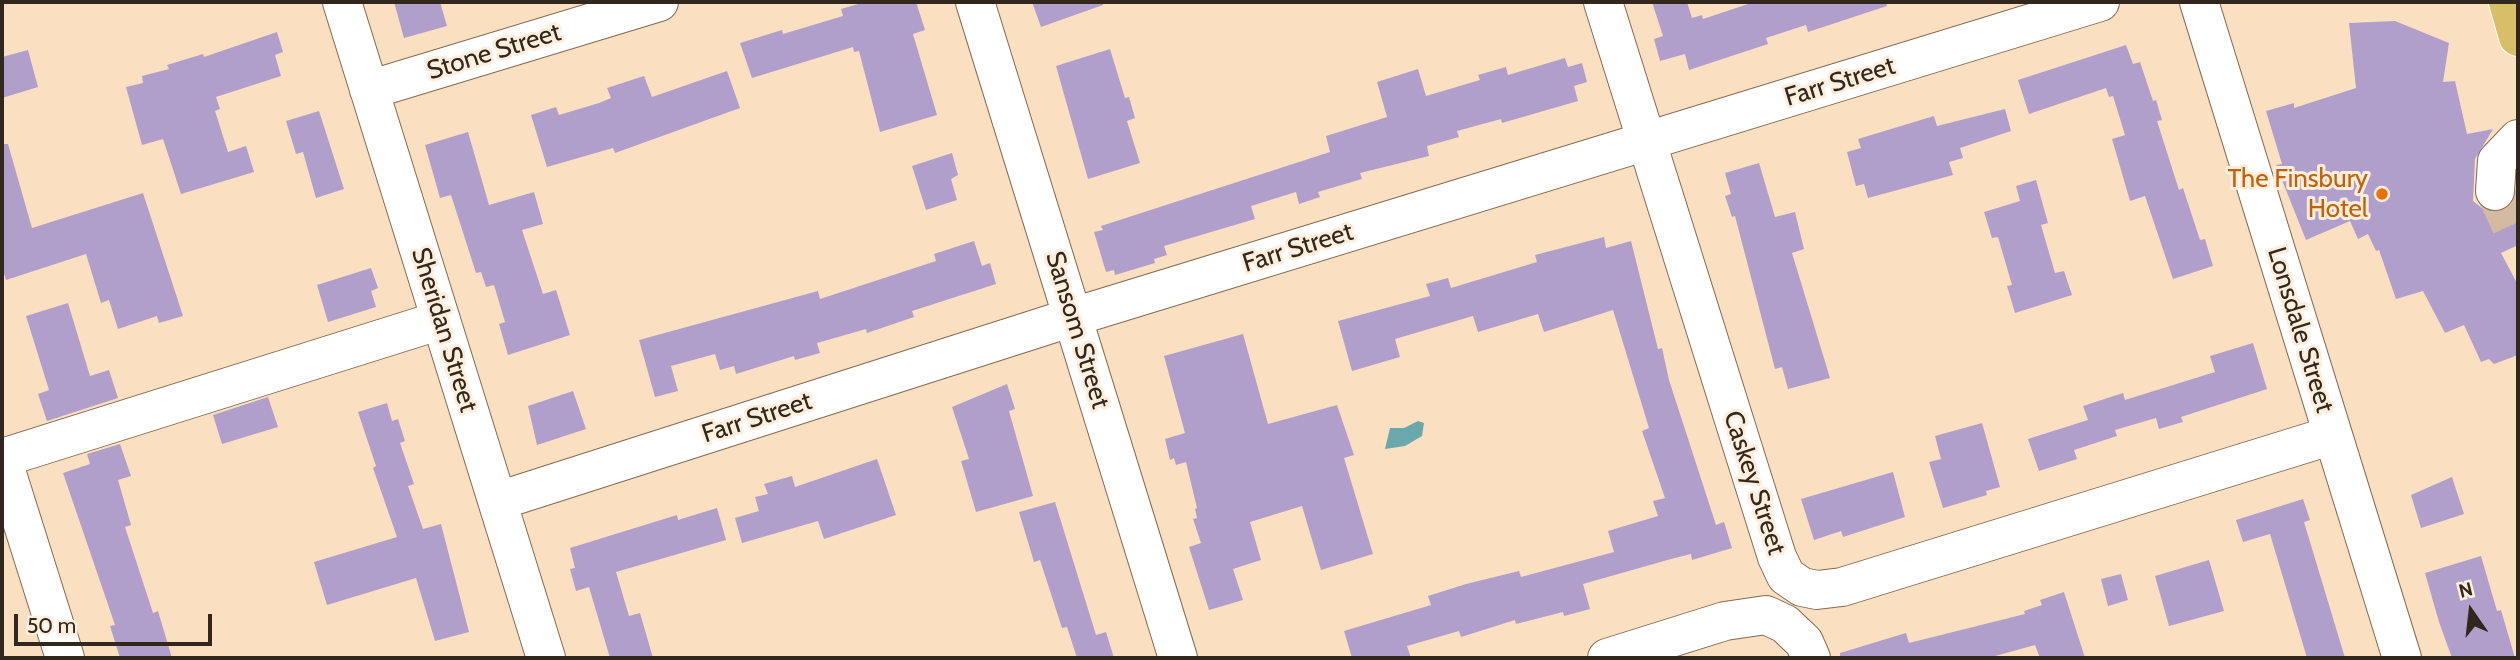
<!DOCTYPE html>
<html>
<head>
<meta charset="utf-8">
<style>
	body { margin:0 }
	#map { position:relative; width:2520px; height:660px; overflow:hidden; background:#fbdfc1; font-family:Cabin,sans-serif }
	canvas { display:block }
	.frame { position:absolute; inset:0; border:4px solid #32271c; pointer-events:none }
	.north { position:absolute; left:2436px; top:576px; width:70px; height:70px; -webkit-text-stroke:5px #ffeedc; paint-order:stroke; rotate:346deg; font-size:19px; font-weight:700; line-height:28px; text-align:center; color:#32271c }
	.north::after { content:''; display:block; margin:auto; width:24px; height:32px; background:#32271c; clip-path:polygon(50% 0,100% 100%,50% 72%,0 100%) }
	.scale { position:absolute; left:14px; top:614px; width:198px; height:32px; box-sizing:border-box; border:4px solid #32271c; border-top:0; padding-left:9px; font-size:21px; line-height:24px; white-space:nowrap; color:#32271c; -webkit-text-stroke:5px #ffeedc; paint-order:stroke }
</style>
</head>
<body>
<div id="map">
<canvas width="2520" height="660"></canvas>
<div class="frame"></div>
<div class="north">N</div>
<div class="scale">50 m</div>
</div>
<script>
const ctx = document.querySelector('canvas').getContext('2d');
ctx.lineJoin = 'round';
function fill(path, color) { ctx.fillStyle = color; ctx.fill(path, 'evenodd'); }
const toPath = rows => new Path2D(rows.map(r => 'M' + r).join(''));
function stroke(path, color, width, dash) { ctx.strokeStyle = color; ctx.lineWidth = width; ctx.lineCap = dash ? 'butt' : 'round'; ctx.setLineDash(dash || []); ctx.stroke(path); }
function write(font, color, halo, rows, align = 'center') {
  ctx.font = font + ' Cabin,sans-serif'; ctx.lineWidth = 6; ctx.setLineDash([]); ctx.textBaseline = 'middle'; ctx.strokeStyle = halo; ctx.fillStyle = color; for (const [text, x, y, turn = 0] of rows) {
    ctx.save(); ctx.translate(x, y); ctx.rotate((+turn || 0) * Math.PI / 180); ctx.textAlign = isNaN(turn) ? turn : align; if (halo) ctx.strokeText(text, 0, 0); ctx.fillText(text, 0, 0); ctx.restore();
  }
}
const water = toPath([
	[1418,421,1424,423,1422,436,1405,446,1385,449,1390,428,1404,428]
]);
const building = toPath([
	[394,2,440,2,447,26,404,38],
	[865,2,916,2,925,30,913,34,937,115,880,132,859,51,854,52,853,47,752,78,740,43,782,30,783,34,843,16,841,9],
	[1032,2,1103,2,1103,5,1041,27],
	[1652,2,1687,2,1692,18,1702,15,1703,19,1754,2,1886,2,1887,6,1808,32,1806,25,1766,38,1768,44,1689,70,1685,54,1660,61,1654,39,1663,36],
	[2395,21,2449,43,2443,82,2455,81,2467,134,2493,129,2475,159,2473,201,2483,209,2494,213,2505,210,2513,204,2516,194,2518,197,2518,245,2501,253,2518,285,2518,355,2494,364,2489,359,2481,362,2464,325,2445,333,2423,291,2396,299,2379,250,2376,251,2368,234,2358,239,2350,221,2306,240,2276,165,2282,164,2266,111,2294,103,2294,108,2356,88,2349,23],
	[277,32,283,52,275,55,281,76,216,97,220,109,215,111,228,152,246,146,254,172,181,194,163,139,142,145,126,87,143,83,142,76,169,69,167,65,203,54,204,57],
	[2126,45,2133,64,2140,62,2153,101,2156,100,2162,120,2157,121,2179,190,2183,188,2200,240,2205,239,2213,266,2173,279,2145,196,2130,201,2112,139,2125,135,2113,96,2109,97,2106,88,2029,114,2018,80],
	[1110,49,1125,98,1129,97,1135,118,1127,121,1140,163,1088,179,1056,66],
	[28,50,38,87,2,98,2,57],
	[1565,58,1568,67,1582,63,1587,82,1574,86,1578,101,1502,123,1501,119,1457,131,1459,137,1427,146,1429,156,1360,173,1362,179,1318,192,1320,197,1299,204,1296,192,1251,206,1255,219,1164,246,1167,255,1154,259,1155,263,1115,275,1114,270,1106,272,1094,232,1103,230,1101,226,1330,152,1326,136,1387,117,1377,82,1418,69,1426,96,1480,80,1478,75,1506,67,1508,75],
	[727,71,740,108,615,153,613,148,547,167,531,115,556,107,559,115,599,103,611,98,607,88,644,76,652,97],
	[2005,109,2011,131,1960,148,1963,158,1949,162,1953,175,1868,198,1864,184,1856,186,1847,152,1861,148,1858,139,1934,116,1937,126],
	[319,111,344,189,316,198,303,152,296,154,286,121],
	[468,132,489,205,534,192,543,224,522,230,543,294,556,290,570,335,508,355,499,324,505,322,494,285,486,287,481,272,476,273,451,195,440,198,425,145],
	[2,144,8,144,32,228,143,193,183,316,159,323,157,316,118,329,109,300,101,303,86,254,6,280,2,266],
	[952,153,958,175,951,179,957,200,926,210,912,166],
	[1759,163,1775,217,1795,212,1804,249,1792,253,1830,378,1788,389,1782,367,1775,369,1735,216,1732,217,1725,196,1731,194,1725,173],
	[2036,180,2048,223,2041,225,2055,273,2064,271,2072,295,2015,313,2007,286,2012,285,1998,237,1992,238,1984,212,2020,201,2016,186],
	[1604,237,1606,248,1631,241,1658,349,1662,348,1669,380,1716,525,1724,522,1732,548,1692,560,1691,554,1671,559,1583,584,1590,609,1564,616,1563,612,1516,624,1515,620,1461,637,1459,631,1407,646,1411,658,1352,658,1344,631,1431,605,1428,596,1466,584,1519,571,1521,577,1614,552,1608,531,1658,516,1653,501,1665,498,1642,431,1649,428,1613,310,1544,332,1538,314,1478,332,1473,316,1395,339,1400,357,1352,371,1338,321,1430,296,1426,284,1448,278,1451,288,1537,262,1535,255],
	[974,241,982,266,990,263,996,284,912,311,914,317,867,333,866,329,817,343,820,353,795,360,794,356,736,374,734,366,720,370,715,354,671,366,678,391,655,397,639,340,818,291,820,299,936,261,934,254],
	[371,268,378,288,371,291,376,307,328,322,317,285],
	[68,303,90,376,109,370,118,398,47,421,38,394,49,390,26,316],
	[1243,334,1268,424,1337,405,1354,455,1344,458,1373,554,1321,570,1302,506,1250,522,1261,560,1233,569,1243,600,1209,610,1189,547,1201,543,1193,519,1197,518,1195,509,1197,508,1186,462,1176,465,1174,458,1170,460,1165,439,1185,433,1164,356],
	[2253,343,2267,389,2181,417,2183,422,2159,429,2156,418,2115,430,2117,436,2074,450,2077,459,2039,471,2028,439,2088,420,2083,406,2123,393,2125,400,2215,372,2210,356],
	[1007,384,1015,409,1009,411,1033,496,976,512,961,461,969,459,952,407],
	[573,391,586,429,537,445,528,406],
	[268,397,278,427,222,444,213,415],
	[387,403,392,421,398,419,405,441,400,443,414,484,408,486,423,529,441,524,469,632,435,641,416,578,327,605,314,562,397,537,373,468,376,466,358,412],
	[1982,423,2000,487,1986,491,1987,495,1943,508,1929,462,1941,459,1935,436],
	[120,444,131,476,118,480,131,525,125,527,153,613,158,611,172,658,120,658,110,626,115,625,63,473,90,464,87,454],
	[877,459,896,515,824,539,818,521,742,543,735,518,759,511,755,497,768,494,764,484,792,476,795,487],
	[1893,472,1905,517,1843,537,1841,531,1814,540,1801,499],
	[2452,477,2464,514,2421,528,2411,495],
	[2303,499,2310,520,2304,522,2345,658,2307,658,2270,534,2243,542,2236,520],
	[1055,502,1096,635,1106,632,1114,658,1077,658,1067,627,1062,628,1040,560,1034,562,1019,512],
	[717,508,726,540,616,572,629,616,640,613,653,658,610,658,589,587,576,591,570,569,575,568,570,548,677,515,678,520],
	[2481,556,2497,611,2501,610,2515,658,2452,658,2439,622,2425,573],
	[2209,560,2224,611,2169,626,2155,576],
	[2121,574,2128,600,2108,606,2101,579],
	[2064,592,2085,658,2040,658,2035,645,1988,658,1840,658,1840,653,1906,633,1909,643,2025,614,2024,611,2042,605,2040,600]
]);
const minorTunnel = toPath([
	[2495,191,2518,241]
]);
const minor = toPath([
	[342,2,546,658],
	[975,2,1178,658],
	[1603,2,1777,557,1786,576,1802,587,1817,590,1842,587,2333,435],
	[2199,2,2402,658],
	[369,90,659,2],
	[2495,191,2497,161,2518,139],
	[2,458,441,320],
	[2,458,65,658],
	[498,501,1073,317,2100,2],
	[1607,658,1725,621,1766,615,1785,624,1804,642,1811,658]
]);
const major = toPath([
	[2508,2,2518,37]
]);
const markers = [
	[2382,194,7,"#e8710a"]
];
const streetNames = [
	["Stone Street",494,52,-17],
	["Farr Street",1840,82,-17],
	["Farr Street",1298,248,-17],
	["Sheridan Street",444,330,73],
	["Sansom Street",1077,330,73],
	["Lonsdale Street",2300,330,73],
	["Farr Street",757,418,-18],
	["Caskey Street",1754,483,72]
];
const foodNames = [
	["The Finsbury",2368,179],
	["Hotel",2368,209]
];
fill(water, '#6aa9ab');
fill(building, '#b19fcb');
stroke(minorTunnel, '#d3baa0', 38, [38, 19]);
stroke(minor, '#836a50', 40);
stroke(major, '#fff', 40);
stroke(minor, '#fff', 38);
stroke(major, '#d9be6a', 38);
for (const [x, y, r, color] of markers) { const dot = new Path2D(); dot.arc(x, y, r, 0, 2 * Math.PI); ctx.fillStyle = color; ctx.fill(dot); stroke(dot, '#ffeedc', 2.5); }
write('26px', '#32271c', '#ffeedc', streetNames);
write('26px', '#c56008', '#ffeedc', foodNames, 'right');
</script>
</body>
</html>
